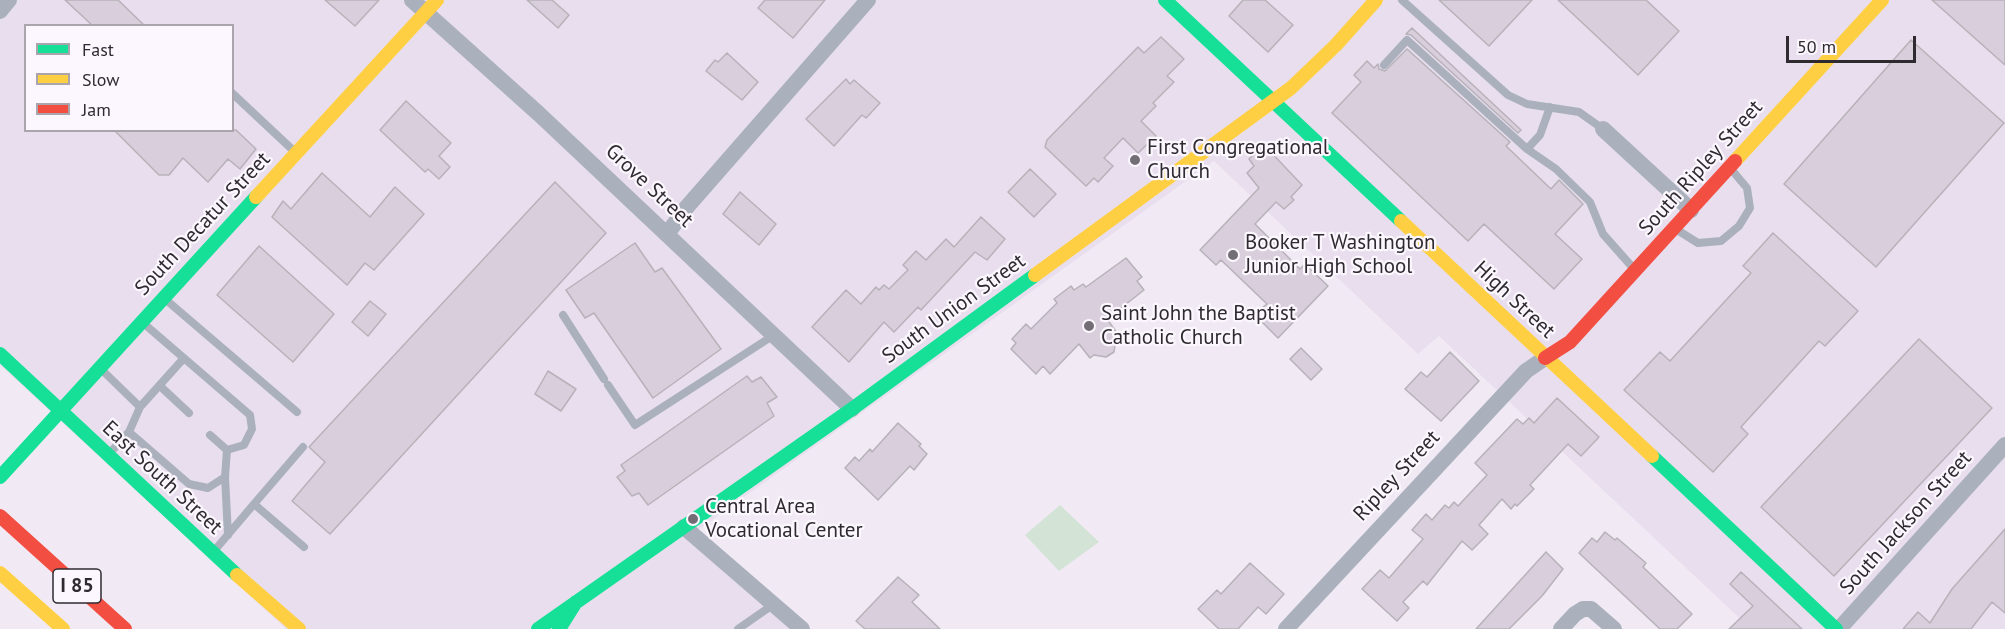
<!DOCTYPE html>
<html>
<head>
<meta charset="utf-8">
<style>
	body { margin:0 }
	#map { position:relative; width:2005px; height:629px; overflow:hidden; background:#f1eaf4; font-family:"PT Sans",sans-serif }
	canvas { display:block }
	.legend { position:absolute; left:24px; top:24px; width:210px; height:108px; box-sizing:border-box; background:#fcf7fe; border:2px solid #aaa5ac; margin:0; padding:8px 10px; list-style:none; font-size:18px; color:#2f2a30 }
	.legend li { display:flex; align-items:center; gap:12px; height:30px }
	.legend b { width:30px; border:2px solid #aaa5ac }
	.scale { position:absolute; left:1786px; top:36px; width:130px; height:27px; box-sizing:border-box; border:3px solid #2f2a30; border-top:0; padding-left:8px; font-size:18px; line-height:21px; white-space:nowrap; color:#2f2a30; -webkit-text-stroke:4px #fcf7fe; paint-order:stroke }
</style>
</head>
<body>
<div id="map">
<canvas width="2005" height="629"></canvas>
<ul class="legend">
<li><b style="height:8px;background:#16e098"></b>Fast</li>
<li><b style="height:8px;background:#ffcf43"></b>Slow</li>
<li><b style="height:8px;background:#f24e42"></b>Jam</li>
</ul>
<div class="scale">50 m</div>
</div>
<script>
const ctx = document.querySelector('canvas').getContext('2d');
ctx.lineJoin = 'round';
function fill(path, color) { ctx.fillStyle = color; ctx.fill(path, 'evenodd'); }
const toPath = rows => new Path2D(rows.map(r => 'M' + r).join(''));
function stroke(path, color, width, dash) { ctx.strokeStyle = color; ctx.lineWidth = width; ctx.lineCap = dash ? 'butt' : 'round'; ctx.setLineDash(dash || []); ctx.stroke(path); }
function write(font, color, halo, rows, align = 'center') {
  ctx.font = font + ' "PT Sans",sans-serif'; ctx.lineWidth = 4.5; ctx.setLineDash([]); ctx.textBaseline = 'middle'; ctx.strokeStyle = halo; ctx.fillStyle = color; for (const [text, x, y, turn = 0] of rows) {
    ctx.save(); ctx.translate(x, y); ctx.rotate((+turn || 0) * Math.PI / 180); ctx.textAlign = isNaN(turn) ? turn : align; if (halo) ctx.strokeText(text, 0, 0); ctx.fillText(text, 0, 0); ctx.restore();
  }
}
const commercial = toPath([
	[0,0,2005,0,2005,629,1751,629,1439,336,1418,354,1214,161,698,530,803,629,286,629,0,365],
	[26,26,232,26,232,130,26,130]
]);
const green = toPath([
	[1060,505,1099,542,1059,571,1025,535]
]);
const building = toPath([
	[65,0,118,0,145,26,93,26,65,0],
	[325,0,379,0,355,26,325,0],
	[527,0,552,0,569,15,558,28,527,0],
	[765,0,825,0,793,38,758,8,765,0],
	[1243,0,1265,0,1293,25,1268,52,1229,16,1243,0],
	[1439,0,1532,0,1489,46,1439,0],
	[1558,0,1646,0,1679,31,1638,75,1558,0],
	[1932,0,2005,0,2005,65,1932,0],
	[1412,28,1521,130,1518,133,1411,35,1406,34,1412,28],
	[1161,37,1184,59,1167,76,1174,82,1153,103,1156,106,1141,121,1156,136,1138,153,1123,138,1104,158,1113,166,1098,182,1094,178,1086,186,1045,147,1047,140,1138,47,1144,53,1161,37],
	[1911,40,2004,123,1876,267,1784,184,1911,40],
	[1407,49,1510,142,1506,146,1551,189,1559,180,1583,204,1555,234,1582,259,1554,289,1484,224,1468,241,1332,113,1361,82,1354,75,1367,61,1374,68,1378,64,1379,69,1385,71,1407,49],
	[727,53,758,82,742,100,706,71,715,60,718,62,727,53],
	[846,79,850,84,854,80,880,103,866,118,862,115,834,146,806,119,846,79],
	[406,101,451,143,439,156,450,167,439,179,428,169,425,172,380,130,406,101],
	[114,130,236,130,256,149,240,169,228,159,208,182,183,158,169,175,159,175,114,130],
	[1261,146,1265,146,1302,185,1291,197,1294,200,1284,209,1276,202,1255,224,1300,269,1305,264,1328,286,1278,338,1261,321,1269,313,1263,307,1267,304,1221,260,1216,265,1200,250,1259,188,1247,173,1254,166,1249,159,1261,146],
	[1030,169,1056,194,1034,217,1008,192,1030,169],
	[322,173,370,217,395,187,424,214,374,270,365,263,347,285,272,217,283,201,291,209,322,173],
	[555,182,606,233,330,534,292,501,325,462,309,447,555,182],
	[740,192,776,224,759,245,723,214,740,192],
	[981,217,1005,239,987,260,975,252,921,310,918,307,894,332,884,322,849,362,812,327,846,290,861,304,876,287,879,290,884,285,889,289,908,270,903,265,916,251,926,260,946,239,954,247,981,217],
	[1773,233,1858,311,1825,346,1819,341,1741,427,1748,434,1713,472,1624,390,1660,352,1670,361,1751,273,1743,266,1773,233],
	[635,243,655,272,662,268,721,349,653,398,594,313,585,318,566,290,635,243],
	[259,246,334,314,293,362,217,295,259,246],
	[1126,258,1142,277,1137,281,1144,290,1107,319,1117,333,1114,352,1106,357,1094,355,1090,358,1079,344,1050,374,1043,366,1036,374,1011,349,1016,343,1012,339,1026,324,1031,329,1057,303,1054,299,1071,286,1074,290,1083,284,1086,287,1126,258],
	[370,301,386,314,368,336,352,322,370,301],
	[1919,339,1992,408,1834,576,1761,507,1919,339],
	[1301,348,1322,369,1311,380,1290,359,1301,348],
	[1450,352,1479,381,1441,421,1405,389,1421,372,1427,377,1450,352],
	[548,371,576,389,561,411,535,394,548,371],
	[747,376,752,382,761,377,777,397,767,403,774,416,648,505,639,493,632,496,617,477,625,471,621,465,747,376],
	[1557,398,1599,437,1581,456,1568,444,1530,485,1534,489,1517,506,1515,504,1511,509,1502,499,1479,525,1488,534,1472,550,1462,541,1427,585,1423,581,1403,602,1409,608,1397,621,1362,589,1380,570,1389,578,1423,539,1412,530,1426,514,1432,520,1445,505,1449,508,1454,502,1458,506,1487,475,1475,463,1517,419,1523,424,1529,418,1534,423,1557,398],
	[898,423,921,444,919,446,927,454,914,470,910,466,878,500,845,468,855,457,859,461,870,449,872,452,898,423],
	[2005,529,2005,613,1992,602,1971,629,1903,629,1918,612,1930,623,1952,589,2005,529],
	[1605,532,1615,540,1617,538,1646,563,1643,567,1692,614,1677,629,1660,629,1579,553,1592,538,1597,542,1605,532],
	[1546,552,1563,569,1542,596,1509,629,1476,629,1546,552],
	[1250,563,1284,594,1266,614,1258,607,1238,629,1219,629,1198,609,1217,590,1221,594,1250,563],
	[1741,572,1802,629,1729,629,1753,606,1730,584,1741,572],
	[898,577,919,595,912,602,940,629,865,629,856,621,898,577]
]);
const lane = toPath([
	[1402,0,1508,95,1527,104,1579,112,1603,129],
	[1384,65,1407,40,1527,149,1540,135,1550,107],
	[232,93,296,153],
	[1527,149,1556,169,1590,202,1603,234,1634,269],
	[1674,228,1698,243,1721,241,1739,226,1750,208,1747,188,1731,169],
	[165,299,297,412],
	[563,315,604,379],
	[142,322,250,415,252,429,244,445,227,450,210,435],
	[102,370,140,407,184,358],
	[608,385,635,425,774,335],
	[160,386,189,413],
	[129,432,140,407],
	[227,450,225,477,228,535],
	[108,455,129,432,189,484,208,488,225,477],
	[254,504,303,447],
	[214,551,254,504,304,547],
	[738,629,774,604]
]);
const street = toPath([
	[412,0,539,114,852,409],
	[0,11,9,0],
	[1603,129,1691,210],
	[667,234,686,208,868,0],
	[684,527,802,629],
	[1286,629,1526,371,1545,358],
	[1561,629,1575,614,1583,609,1591,609,1614,629],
	[1839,629,2005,445]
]);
const fast = toPath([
	[1165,0,1401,221],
	[0,354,237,575],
	[1652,456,1836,629],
	[0,477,256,197],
	[538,629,852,409,1035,275],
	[559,629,576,602]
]);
const slow = toPath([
	[1735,161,1882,0],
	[256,197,437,0],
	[1401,221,1652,456],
	[1035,275,1291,88,1336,45,1376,0],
	[0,573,63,629],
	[237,575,299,629]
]);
const jam = toPath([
	[1545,358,1570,342,1735,161],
	[0,516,125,629]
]);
const markers = [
	[1135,160,6,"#736d75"],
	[1233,255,6,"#736d75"],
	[1089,326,6,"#736d75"],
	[693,519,6,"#736d75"]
];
const shields = [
	[77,586,48]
];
const shieldNames = [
	["I 85",77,586]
];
const poiNames = [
	["First Congregational",1147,148],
	["Church",1147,172],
	["Booker T Washington",1245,243],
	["Junior High School",1245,267],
	["Saint John the Baptist",1101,314],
	["Catholic Church",1101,338],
	["Central Area",705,507],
	["Vocational Center",705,531]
];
const streetNames = [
	["South Ripley Street",1701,168,-48],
	["Grove Street",649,186,43],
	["South Decatur Street",203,224,-47],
	["High Street",1514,300,43],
	["South Union Street",954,309,-36],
	["Ripley Street",1397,476,-47],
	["East South Street",162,478,43],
	["South Jackson Street",1906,523,-48]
];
fill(commercial, '#e9deee');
fill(green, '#d3e3d6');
fill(building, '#d9cedb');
stroke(building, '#b7b2b9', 1.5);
stroke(lane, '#aab1bd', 8);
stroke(street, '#aab1bd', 16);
stroke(fast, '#16e098', 14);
stroke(slow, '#ffcf43', 14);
stroke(jam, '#f24e42', 14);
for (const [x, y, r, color] of markers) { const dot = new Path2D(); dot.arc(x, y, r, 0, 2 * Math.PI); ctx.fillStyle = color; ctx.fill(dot); stroke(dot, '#fcf7fe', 2); }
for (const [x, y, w] of shields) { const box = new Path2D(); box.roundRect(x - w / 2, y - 17, w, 34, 4.5); ctx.fillStyle = '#fcf7fe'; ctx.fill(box); stroke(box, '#2f2a30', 1.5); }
write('bold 20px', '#2f2a30', null, shieldNames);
write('21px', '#2f2a30', '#fcf7fe', poiNames, 'left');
write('21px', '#2f2a30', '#fcf7fe', streetNames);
</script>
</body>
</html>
